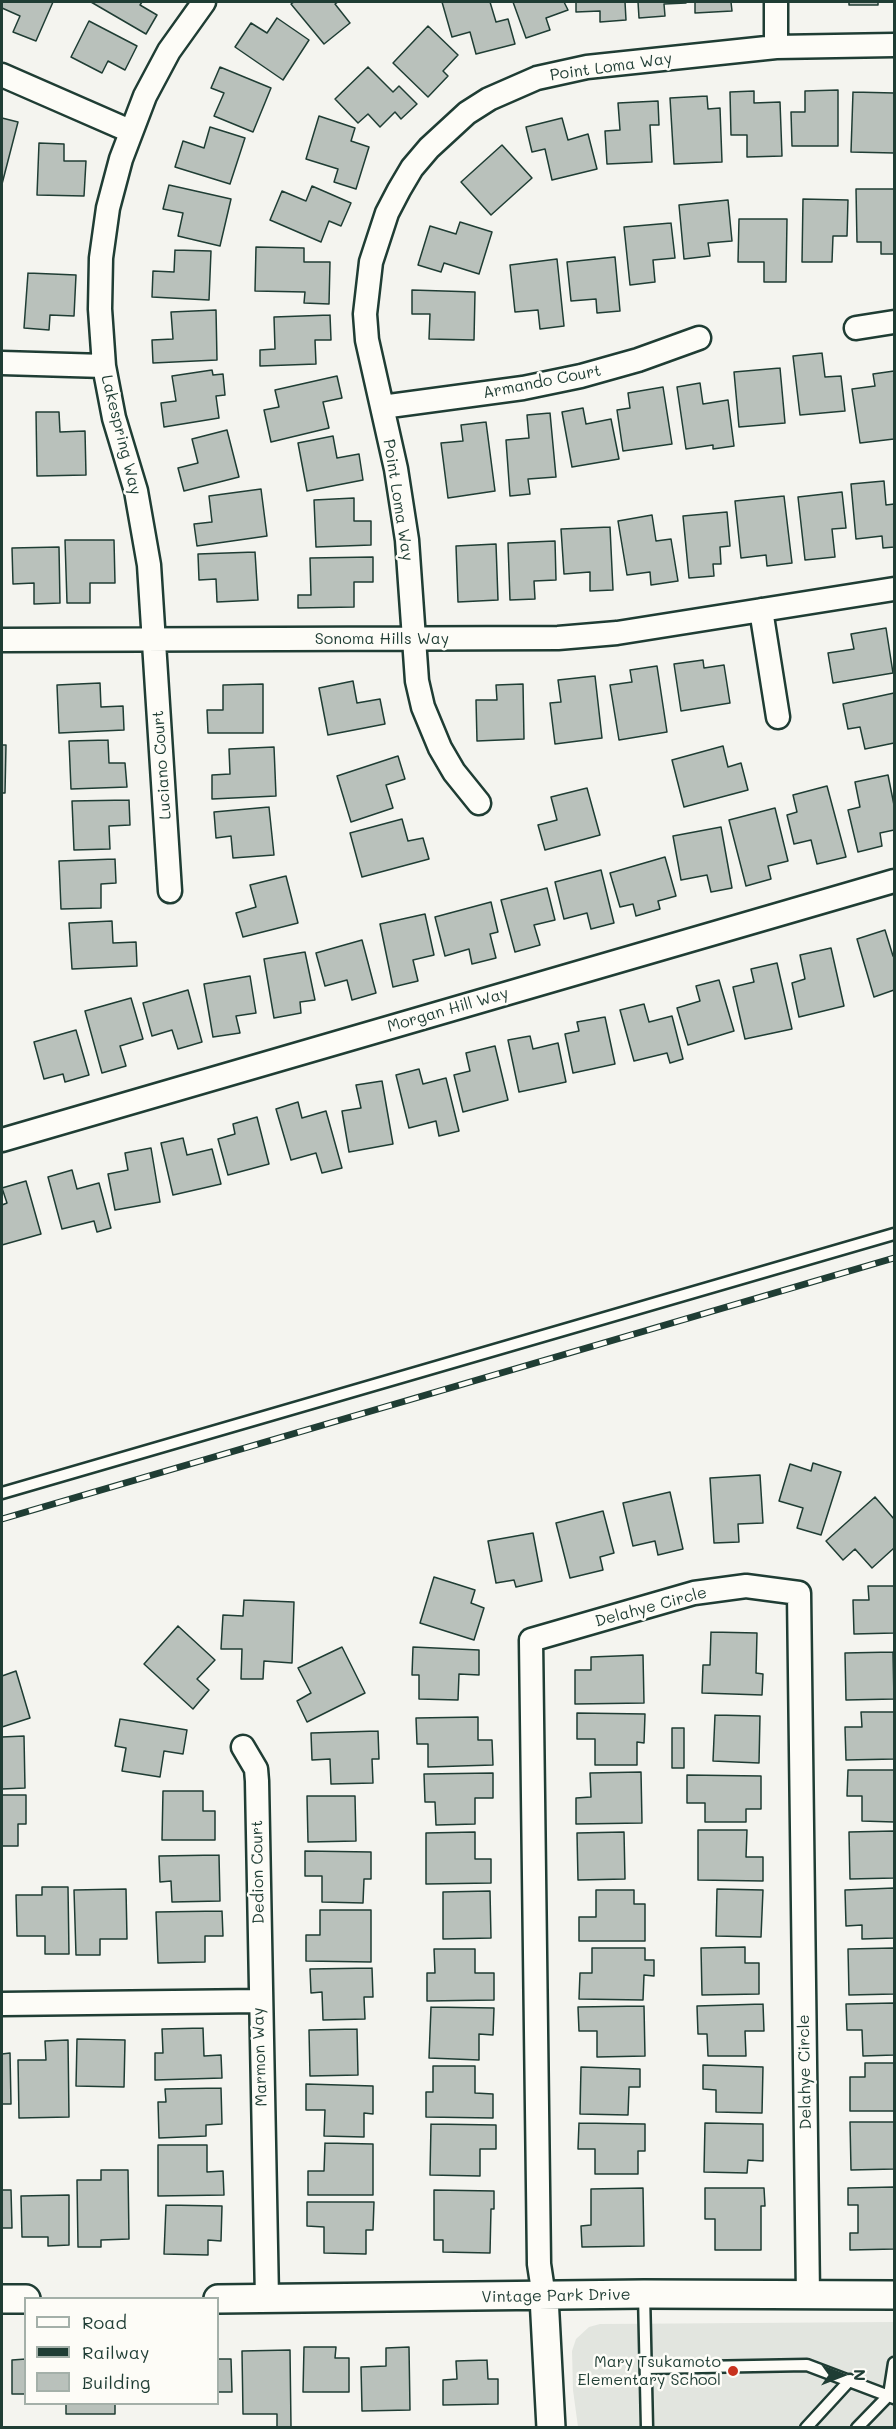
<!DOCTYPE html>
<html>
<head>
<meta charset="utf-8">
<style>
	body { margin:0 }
	#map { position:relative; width:896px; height:2429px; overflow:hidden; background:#f4f4ef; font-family:Mali,sans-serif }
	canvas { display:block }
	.frame { position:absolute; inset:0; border:3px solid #1f3d34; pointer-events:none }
	.legend { position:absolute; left:24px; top:2297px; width:195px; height:108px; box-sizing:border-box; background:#fdfcf7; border:2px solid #a4b0a9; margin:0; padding:8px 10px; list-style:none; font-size:18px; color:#1f3d34 }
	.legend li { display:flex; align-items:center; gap:12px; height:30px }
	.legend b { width:30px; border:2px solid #a4b0a9 }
	.north { position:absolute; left:812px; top:2345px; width:60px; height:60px; -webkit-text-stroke:4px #fdfcf7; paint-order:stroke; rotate:90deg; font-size:16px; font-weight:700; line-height:24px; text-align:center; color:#1f3d34 }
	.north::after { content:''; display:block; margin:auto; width:21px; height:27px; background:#1f3d34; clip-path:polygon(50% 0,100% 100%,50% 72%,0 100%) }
</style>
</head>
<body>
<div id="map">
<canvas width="896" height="2429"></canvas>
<div class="frame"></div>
<ul class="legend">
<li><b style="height:8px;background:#fdfcf7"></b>Road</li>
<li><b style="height:8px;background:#1f3d34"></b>Railway</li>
<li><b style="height:16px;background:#b9c1bb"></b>Building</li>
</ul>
<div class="north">N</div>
</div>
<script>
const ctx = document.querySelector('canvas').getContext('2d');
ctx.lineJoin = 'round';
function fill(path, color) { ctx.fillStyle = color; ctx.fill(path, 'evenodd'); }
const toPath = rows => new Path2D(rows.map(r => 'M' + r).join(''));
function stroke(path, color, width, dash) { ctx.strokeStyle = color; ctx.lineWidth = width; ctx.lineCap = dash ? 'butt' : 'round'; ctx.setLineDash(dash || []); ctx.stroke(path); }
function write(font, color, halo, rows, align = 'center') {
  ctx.font = font + ' Mali,sans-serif'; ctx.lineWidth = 5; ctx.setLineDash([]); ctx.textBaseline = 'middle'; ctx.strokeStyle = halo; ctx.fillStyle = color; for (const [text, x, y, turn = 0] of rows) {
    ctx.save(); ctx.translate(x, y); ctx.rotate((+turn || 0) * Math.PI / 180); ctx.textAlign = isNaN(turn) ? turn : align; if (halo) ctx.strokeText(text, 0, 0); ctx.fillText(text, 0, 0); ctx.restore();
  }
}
const built = toPath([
	[894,2322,894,2427,578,2427,573,2390,572,2351,576,2339,589,2327,600,2324]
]);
const building = toPath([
	[2,2,53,2,36,41,13,32,20,16,2,8,2,2],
	[91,2,142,2,140,5,157,15,146,34,91,2],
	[294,2,338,2,335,4,350,23,324,44,291,4,294,2],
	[442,2,490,2,496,22,508,19,515,44,476,54,470,32,452,37,442,2],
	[513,2,564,2,568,10,546,18,550,30,526,38,513,2],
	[576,2,625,2,626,20,600,22,600,11,576,12,576,2],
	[638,2,686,2,686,3,664,4,665,16,639,18,638,2],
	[695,2,731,2,732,11,695,13,695,2],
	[849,2,878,2,878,5,849,5,849,2],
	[277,18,309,40,283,80,235,47,251,23,267,33,277,18],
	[89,21,137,46,125,70,108,61,102,73,71,57,89,21],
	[428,26,458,55,443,71,448,76,428,97,393,63,428,26],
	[220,67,271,88,253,132,214,116,224,93,211,88,220,67],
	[368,67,393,92,399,86,417,104,401,119,395,112,380,127,368,114,358,123,335,99,368,67],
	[838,90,838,146,792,146,791,112,805,112,805,91,838,90],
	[754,91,754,103,780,102,782,156,747,157,747,135,731,135,730,92,754,91],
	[853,92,894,93,894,153,851,152,853,92],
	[707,96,708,109,720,108,722,162,674,164,670,98,707,96],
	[658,101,659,125,650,125,652,162,607,164,605,131,620,130,618,103,658,101],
	[319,116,355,128,351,141,369,147,356,189,334,182,338,169,306,159,319,116],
	[2,118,18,122,2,184,2,118],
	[562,118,568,140,588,134,597,169,552,180,545,149,532,152,526,127,562,118],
	[210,127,245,138,230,184,175,167,183,141,204,148,210,127],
	[39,143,64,144,64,161,86,161,84,196,37,195,39,143],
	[502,145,532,178,491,215,461,182,502,145],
	[169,185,231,199,220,246,178,236,183,213,163,209,169,185],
	[312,186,351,203,341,226,329,221,321,242,270,220,282,191,306,201,312,186],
	[856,189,894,189,894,254,881,254,881,242,857,242,856,189],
	[803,199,848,200,847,236,833,236,832,262,802,262,803,199],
	[728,200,732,241,708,243,710,256,684,259,679,205,728,200],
	[739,219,787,219,786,282,764,282,764,262,738,262,739,219],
	[460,222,492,232,479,274,444,263,441,272,418,265,430,226,456,234,460,222],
	[671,223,675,258,653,260,655,282,630,285,624,227,671,223],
	[256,247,304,248,304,262,330,262,329,304,304,303,305,292,255,291,256,247],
	[175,250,211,251,209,300,152,297,153,271,174,272,175,250],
	[615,257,620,311,597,313,596,299,571,301,567,262,615,257],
	[557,259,564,326,540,329,538,310,515,312,510,265,557,259],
	[28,273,76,275,74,316,50,315,49,330,24,328,28,273],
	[412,290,475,292,474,340,429,339,430,314,412,314,412,290],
	[216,310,217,360,153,363,152,340,173,339,171,312,216,310],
	[330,315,331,340,315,340,316,364,260,366,260,350,275,349,274,317,330,315],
	[822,353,825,377,841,376,845,411,800,415,793,356,822,353],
	[780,368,785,423,739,427,734,372,780,368],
	[212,370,213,375,223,374,225,395,216,396,219,418,164,427,161,403,176,401,172,376,212,370],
	[894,371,894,439,860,443,852,389,875,386,873,374,894,371],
	[337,376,342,398,323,402,329,428,271,442,264,410,279,407,275,390,337,376],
	[700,383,703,404,728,400,734,446,713,449,713,445,686,449,677,387,700,383],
	[663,387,672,444,623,451,617,410,630,408,628,393,663,387],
	[583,408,586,424,611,419,619,459,572,467,562,412,583,408],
	[36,412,59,412,60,432,85,431,86,475,37,476,36,412],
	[550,413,556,477,528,479,530,494,510,496,506,440,529,438,527,415,550,413],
	[486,422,495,491,448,498,441,443,463,441,461,425,486,422],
	[227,430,239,477,184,491,178,468,198,463,192,439,227,430],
	[333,436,337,458,359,454,363,480,307,491,298,443,333,436],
	[884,481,886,505,894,504,894,547,883,548,882,536,856,539,851,484,884,481],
	[261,489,267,536,197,546,194,524,212,522,209,496,261,489],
	[842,492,846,528,832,529,835,557,805,560,798,497,842,492],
	[784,496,792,563,767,566,766,555,741,558,735,501,784,496],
	[354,498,354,521,371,521,371,545,316,547,314,500,354,498],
	[727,512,730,546,720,547,721,564,713,564,714,576,689,578,683,516,727,512],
	[652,515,656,541,671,539,678,581,651,585,650,572,627,575,618,521,652,515],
	[610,527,613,590,590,591,590,572,564,574,561,529,610,527],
	[65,540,114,540,115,583,90,583,90,603,67,603,65,540],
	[555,541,556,580,534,581,535,599,510,600,508,543,555,541],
	[496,544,498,600,458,602,456,546,496,544],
	[59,547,60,603,34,604,34,583,13,584,12,548,59,547],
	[255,552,258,600,217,602,216,579,199,580,198,554,255,552],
	[373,557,373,582,354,582,354,607,298,608,298,595,311,595,310,558,373,557],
	[886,628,893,673,833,683,828,653,854,649,851,634,886,628],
	[703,660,704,668,724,665,730,703,681,711,674,664,703,660],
	[657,666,667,732,619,740,610,685,632,682,630,670,657,666],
	[595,676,602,738,555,744,550,703,561,702,558,680,595,676],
	[353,681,357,703,380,699,385,724,328,735,319,688,353,681],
	[100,683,101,707,123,706,124,730,59,733,57,685,100,683],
	[263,684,263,733,208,733,207,710,223,710,223,685,263,684],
	[523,684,524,739,477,741,476,700,497,700,496,685,523,684],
	[894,693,894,743,865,749,860,727,848,729,843,704,894,693],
	[108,740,109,763,125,763,127,787,71,789,69,741,108,740],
	[2,745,6,745,5,793,2,793,2,745],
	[723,746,728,767,741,763,748,790,684,807,672,760,723,746],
	[274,747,276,796,212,799,212,775,230,774,229,749,274,747],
	[398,756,405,779,386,785,393,808,351,822,337,776,398,756],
	[888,775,894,805,894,830,880,833,882,846,858,852,848,810,860,807,855,782,888,775],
	[827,786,846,857,817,864,811,840,794,844,787,815,797,812,793,795,827,786],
	[587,788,600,835,545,850,538,825,557,820,551,797,587,788],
	[129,800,130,825,109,826,110,849,74,850,72,801,129,800],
	[269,807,274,855,233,858,231,836,216,838,214,812,269,807],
	[775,808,788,861,768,866,771,879,746,886,729,820,775,808],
	[402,819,408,841,423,838,429,859,362,877,350,833,402,819],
	[721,827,732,888,711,892,707,875,681,880,673,836,721,827],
	[665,857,676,896,658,901,660,909,636,916,633,904,620,907,610,873,665,857],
	[115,859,116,883,101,884,101,908,61,909,59,861,115,859],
	[601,870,614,923,591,929,587,913,564,919,555,882,601,870],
	[286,876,298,923,243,937,236,913,256,907,250,885,286,876],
	[547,888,555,920,534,925,540,945,515,952,501,900,547,888],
	[491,902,498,932,490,934,496,958,472,964,469,949,445,956,435,917,491,902],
	[425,914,434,955,413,960,418,981,393,987,380,924,425,914],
	[112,921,113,943,136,942,137,966,72,969,69,923,112,921],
	[885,930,893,956,894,955,894,990,874,997,857,939,885,930],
	[362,940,376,993,352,1000,347,980,325,986,316,953,362,940],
	[831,948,844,1006,799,1017,792,983,805,979,800,955,831,948],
	[305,952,315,1000,300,1002,301,1013,274,1018,264,959,305,952],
	[777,963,792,1029,745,1039,733,987,754,982,751,969,777,963],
	[250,976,256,1013,236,1016,240,1033,213,1037,204,984,250,976],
	[719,980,734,1031,688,1045,677,1008,700,1001,696,986,719,980],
	[188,990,202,1042,178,1049,172,1030,152,1036,143,1003,188,990],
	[131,998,143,1039,120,1046,126,1066,102,1073,85,1011,131,998],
	[644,1004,649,1022,672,1016,683,1059,670,1063,667,1053,634,1061,620,1010,644,1004],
	[605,1017,615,1064,573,1073,565,1034,579,1031,577,1022,605,1017],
	[76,1030,89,1075,65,1082,63,1074,44,1079,34,1042,76,1030],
	[530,1036,533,1049,558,1043,566,1082,519,1092,508,1040,530,1036],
	[495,1046,508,1100,463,1112,454,1075,470,1071,466,1053,495,1046],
	[419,1069,423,1084,446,1078,459,1131,439,1136,436,1121,409,1128,396,1075,419,1069],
	[382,1081,393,1144,349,1152,342,1111,361,1108,356,1085,382,1081],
	[298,1102,302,1118,326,1111,342,1168,322,1173,316,1153,291,1160,276,1109,298,1102],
	[257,1117,269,1164,228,1175,218,1139,235,1134,233,1124,257,1117],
	[183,1138,187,1155,212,1149,221,1184,173,1195,161,1143,183,1138],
	[151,1148,160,1202,115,1210,108,1174,128,1170,125,1153,151,1148],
	[72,1170,77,1189,99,1183,111,1228,97,1232,94,1221,62,1229,48,1177,72,1170],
	[26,1181,41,1234,2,1245,2,1205,7,1203,2,1188,26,1181],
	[813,1463,841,1472,821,1535,797,1528,803,1508,779,1501,790,1464,811,1471,813,1463],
	[760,1475,763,1523,738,1524,739,1542,714,1543,710,1478,760,1475],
	[670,1492,683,1549,658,1555,655,1541,633,1546,623,1503,670,1492],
	[875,1497,894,1519,894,1548,872,1568,855,1549,843,1560,826,1541,875,1497],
	[603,1511,614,1553,600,1557,603,1570,570,1578,556,1523,603,1511],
	[533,1533,542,1581,516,1587,514,1580,496,1583,488,1541,533,1533],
	[434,1577,475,1590,471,1603,484,1608,474,1640,420,1623,434,1577],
	[868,1586,894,1586,894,1633,854,1634,853,1600,869,1600,868,1586],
	[244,1600,294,1602,292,1663,264,1661,263,1679,241,1679,242,1649,221,1649,223,1615,243,1616,244,1600],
	[178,1626,215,1660,197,1679,209,1690,193,1709,144,1664,178,1626],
	[711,1632,757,1633,756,1673,763,1674,762,1695,702,1693,703,1665,710,1665,711,1632],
	[342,1647,365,1693,307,1722,297,1701,311,1693,298,1668,342,1647],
	[413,1647,479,1650,479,1675,459,1674,458,1700,419,1699,419,1675,412,1675,413,1647],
	[893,1652,894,1699,846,1700,845,1653,893,1652],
	[643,1655,644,1703,575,1704,575,1670,591,1670,591,1657,643,1655],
	[16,1671,30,1718,2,1727,2,1676,16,1671],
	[861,1712,894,1712,894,1759,846,1760,845,1727,862,1727,861,1712],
	[577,1713,645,1714,644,1743,637,1742,637,1765,595,1765,595,1739,577,1739,577,1713],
	[715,1715,760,1716,759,1763,713,1761,715,1715],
	[478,1717,478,1740,492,1740,493,1765,428,1767,428,1744,417,1744,416,1718,478,1717],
	[120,1719,187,1730,183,1754,164,1751,160,1777,122,1771,126,1748,115,1746,120,1719],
	[672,1728,684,1728,684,1768,672,1768,672,1728],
	[378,1731,379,1759,372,1759,373,1783,331,1784,330,1759,312,1760,311,1733,378,1731],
	[24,1736,25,1788,2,1789,2,1737,24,1736],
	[848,1770,894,1770,894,1822,862,1821,862,1796,847,1796,848,1770],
	[641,1772,642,1823,576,1824,576,1798,591,1797,590,1773,641,1772],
	[493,1773,493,1798,475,1798,475,1824,436,1825,435,1802,425,1802,424,1774,493,1773],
	[687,1775,761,1776,761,1809,746,1809,746,1822,705,1822,705,1803,687,1803,687,1775],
	[163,1791,203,1791,203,1811,215,1811,215,1840,162,1840,163,1791],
	[2,1795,26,1795,26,1824,18,1824,18,1846,2,1846,2,1795],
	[307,1796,355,1796,356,1841,308,1842,307,1796],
	[698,1830,747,1830,746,1857,763,1857,763,1881,698,1880,698,1830],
	[894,1831,894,1878,850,1879,849,1832,894,1831],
	[475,1832,475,1859,491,1859,491,1883,426,1884,426,1833,475,1832],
	[624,1832,625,1879,578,1880,577,1833,624,1832],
	[305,1851,371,1852,371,1879,364,1879,363,1903,322,1902,322,1876,305,1876,305,1851],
	[219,1855,220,1901,172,1902,171,1881,160,1882,159,1856,219,1855],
	[42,1887,68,1887,69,1954,45,1954,45,1936,17,1936,16,1895,42,1895,42,1887],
	[894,1888,894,1938,862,1939,862,1925,846,1926,845,1890,894,1888],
	[126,1889,127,1939,100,1939,100,1955,76,1955,74,1890,126,1889],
	[717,1889,763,1890,761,1937,716,1936,717,1889],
	[596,1890,634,1890,634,1904,645,1904,645,1941,579,1941,579,1917,596,1917,596,1890],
	[490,1891,491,1938,443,1939,443,1892,490,1891],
	[320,1910,371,1910,371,1962,306,1961,306,1935,320,1935,320,1910],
	[222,1911,223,1936,205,1936,205,1962,158,1963,156,1912,222,1911],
	[745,1947,745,1963,759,1963,759,1994,702,1995,701,1948,745,1947],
	[592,1948,645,1948,645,1960,654,1960,654,1976,644,1975,643,2000,579,1999,580,1973,592,1973,592,1948],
	[894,1948,894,1994,849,1995,848,1949,894,1948],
	[434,1949,475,1949,475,1973,494,1973,494,2000,427,2001,427,1973,435,1973,434,1949],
	[372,1968,373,1997,364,1997,365,2019,323,2020,322,1992,311,1993,310,1969,372,1968],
	[894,2003,894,2055,863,2056,862,2030,847,2030,846,2004,894,2003],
	[763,2004,764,2031,745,2031,746,2056,708,2056,707,2034,698,2034,697,2006,763,2004],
	[644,2006,645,2056,597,2057,597,2031,579,2031,578,2007,644,2006],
	[431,2007,494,2008,493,2035,479,2034,479,2060,429,2058,431,2007],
	[203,2028,204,2056,221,2055,222,2078,155,2080,155,2053,163,2053,162,2029,203,2028],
	[357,2029,358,2075,310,2076,309,2030,357,2029],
	[77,2039,125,2040,124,2087,76,2086,77,2039],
	[68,2040,69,2117,19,2118,18,2060,46,2060,45,2041,68,2040],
	[10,2053,11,2104,2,2104,2,2054,10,2053],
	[865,2063,894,2063,894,2111,850,2111,850,2077,865,2077,865,2063],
	[703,2065,763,2067,762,2113,716,2112,716,2090,703,2089,703,2065],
	[433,2066,475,2066,475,2093,493,2094,493,2118,426,2117,426,2092,433,2092,433,2066],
	[581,2067,640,2069,640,2087,629,2087,628,2115,580,2114,581,2067],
	[306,2084,373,2086,373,2114,364,2113,364,2137,324,2136,325,2110,306,2110,306,2084],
	[221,2088,222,2124,206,2125,206,2136,159,2138,158,2102,166,2102,165,2089,221,2088],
	[850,2122,894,2122,894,2169,851,2170,850,2122],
	[579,2123,645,2124,645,2151,638,2151,638,2174,595,2174,595,2149,578,2149,579,2123],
	[705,2123,763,2124,763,2161,748,2160,747,2173,704,2172,705,2123],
	[431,2124,496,2125,496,2149,480,2149,480,2176,430,2175,431,2124],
	[325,2143,373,2144,373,2195,308,2195,308,2171,324,2171,325,2143],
	[158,2145,207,2145,207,2172,223,2171,224,2195,158,2196,158,2145],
	[101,2170,128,2170,129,2239,101,2240,101,2247,78,2247,77,2180,101,2180,101,2170],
	[894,2187,894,2249,850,2250,850,2233,858,2233,858,2205,848,2205,848,2188,894,2187],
	[643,2188,644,2246,582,2247,581,2226,591,2225,591,2189,643,2188],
	[705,2188,764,2188,765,2206,761,2206,761,2250,715,2250,715,2219,705,2219,705,2188],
	[2,2190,11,2190,12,2228,2,2228,2,2190],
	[434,2190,494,2191,494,2209,491,2209,490,2253,443,2252,443,2240,434,2240,434,2190],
	[69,2195,69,2245,48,2246,48,2237,22,2237,21,2196,69,2195],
	[307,2202,374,2202,373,2230,366,2230,366,2254,324,2253,324,2227,307,2226,307,2202],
	[166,2205,222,2206,221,2241,208,2240,208,2255,164,2254,166,2205],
	[304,2347,336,2347,335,2358,349,2358,349,2392,303,2392,304,2347],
	[409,2347,410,2410,362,2411,361,2367,386,2366,386,2348,409,2347],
	[290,2350,291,2427,277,2427,277,2414,243,2414,242,2351,290,2350],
	[26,2359,26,2394,12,2394,12,2360,26,2359],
	[218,2359,231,2359,232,2392,218,2392,218,2359],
	[487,2360,488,2379,498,2379,498,2404,443,2405,443,2380,457,2379,456,2361,487,2360],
	[66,2404,115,2404,115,2414,66,2414,66,2404]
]);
const service = toPath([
	[2,1493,894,1234],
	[644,2294,647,2428],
	[647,2368,807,2365,894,2398],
	[806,2428,850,2380],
	[857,2428,889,2395,894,2363]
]);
const minor = toPath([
	[776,2,776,47],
	[2,75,130,131],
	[856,328,894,322],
	[2,363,104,366],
	[382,407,523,388,581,376,638,360,699,338],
	[761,610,778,717],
	[2,640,558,638,617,633,894,589],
	[479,803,454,772,440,748,423,707,417,681,407,540,396,469,367,340,365,314,371,262,387,213,399,190,412,168,429,148,467,113,489,99,537,78,587,67,776,47,894,45],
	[170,891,149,565,136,491,114,418,104,366,100,309,101,258,108,208,121,159,145,96,169,51,204,2],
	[2,1140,894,881],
	[243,1747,256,1769,257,1781,267,2299],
	[2,2004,260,2001],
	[544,2297,539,2264,531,1640,694,1593,746,1586,799,1593,808,2296]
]);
const tertiary = toPath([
	[544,2297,551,2428],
	[2,2299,26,2299],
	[218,2299,644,2294,894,2295]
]);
const rail = toPath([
	[2,1519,894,1258]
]);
const markers = [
	[733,2371,6,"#c8321e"]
];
const streetNames = [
	["Point Loma Way",611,67,-8],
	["Armando Court",542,382,-11],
	["Lakespring Way",121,435,76],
	["Point Loma Way",398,500,81],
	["Sonoma Hills Way",382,639],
	["Luciano Court",162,765,-94],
	["Morgan Hill Way",448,1010,-16],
	["Delahye Circle",651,1607,-15],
	["Dedion Court",258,1872,-91],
	["Marmon Way",260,2057,-92],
	["Delahye Circle",805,2072,-91],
	["Vintage Park Drive",556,2296,-1]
];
const poiNames = [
	["Mary Tsukamoto",721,2362],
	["Elementary School",721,2380]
];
fill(built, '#e2e5df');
fill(building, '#b9c1bb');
stroke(building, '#1f3d34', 1.5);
stroke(service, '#1f3d34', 15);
stroke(minor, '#1f3d34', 27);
stroke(tertiary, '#1f3d34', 32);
stroke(service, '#fdfcf7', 10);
stroke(minor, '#fdfcf7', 22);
stroke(tertiary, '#fdfcf7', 27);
stroke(rail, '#1f3d34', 7);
stroke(rail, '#fdfcf7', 4.5, [14]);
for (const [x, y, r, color] of markers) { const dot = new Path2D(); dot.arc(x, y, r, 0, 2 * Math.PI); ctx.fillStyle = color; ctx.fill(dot); stroke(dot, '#fdfcf7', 2); }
write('16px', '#1f3d34', '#fdfcf7', streetNames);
write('16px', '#1f3d34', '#fdfcf7', poiNames, 'right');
</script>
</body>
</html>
